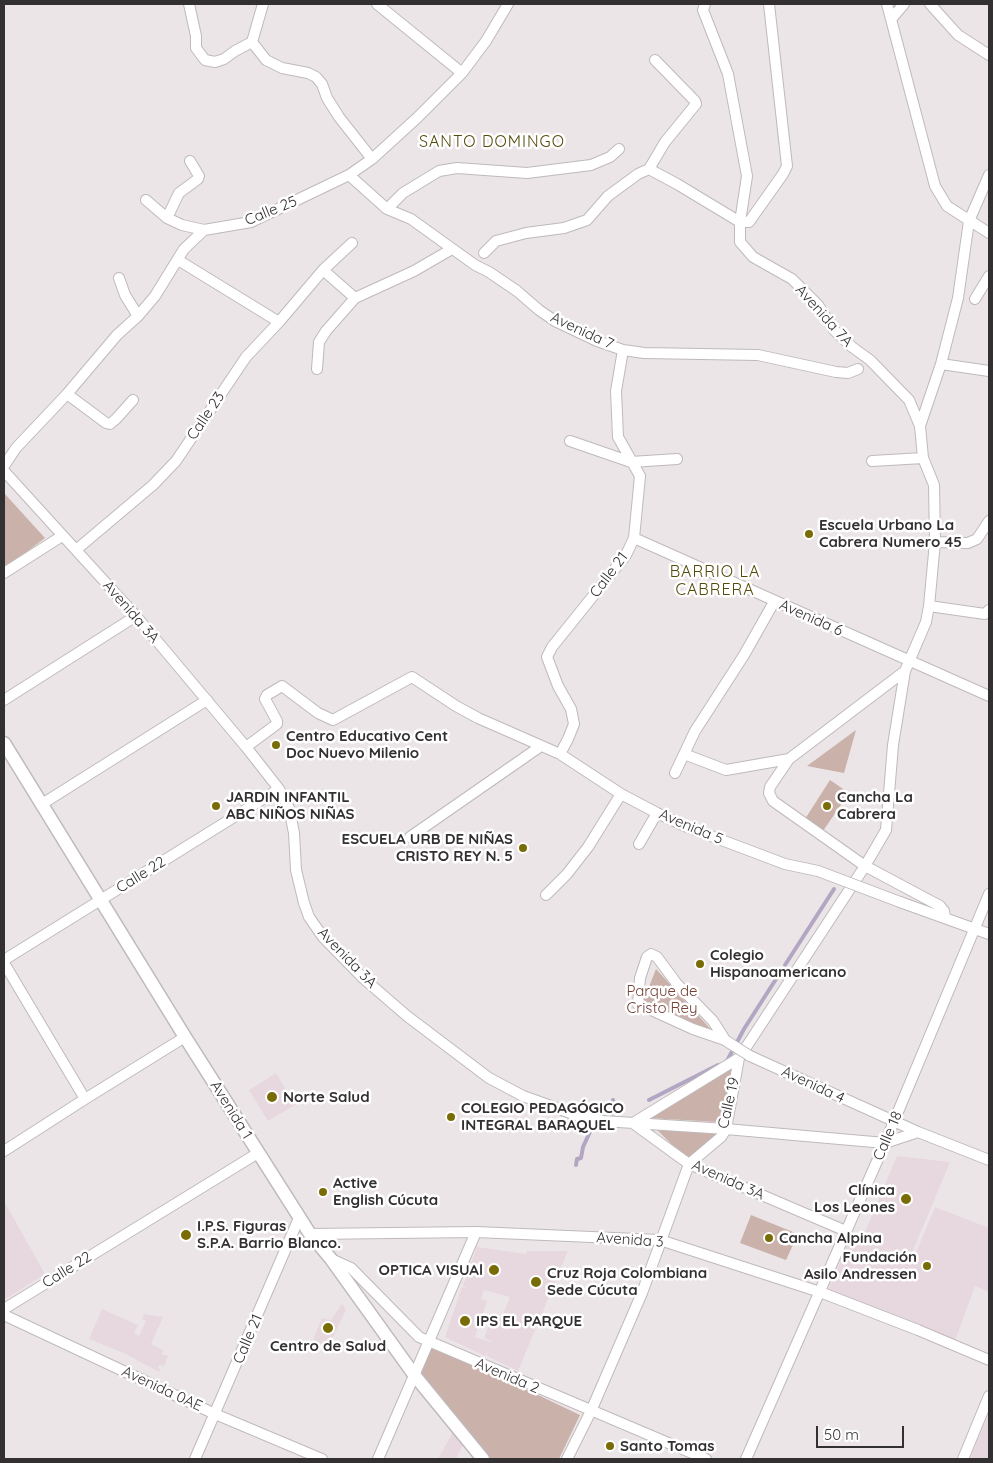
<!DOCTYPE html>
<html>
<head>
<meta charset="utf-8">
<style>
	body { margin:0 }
	#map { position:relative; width:993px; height:1463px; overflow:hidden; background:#ece5e8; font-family:Quicksand,sans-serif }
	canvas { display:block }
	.frame { position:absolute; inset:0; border:5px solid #333031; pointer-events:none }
	.scale { position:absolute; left:816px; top:1426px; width:88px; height:22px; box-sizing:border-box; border:2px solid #333031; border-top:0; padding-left:6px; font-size:15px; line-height:18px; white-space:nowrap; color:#333031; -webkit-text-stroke:4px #fff; paint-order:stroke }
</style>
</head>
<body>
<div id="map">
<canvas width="993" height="1463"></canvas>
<div class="frame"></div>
<div class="scale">50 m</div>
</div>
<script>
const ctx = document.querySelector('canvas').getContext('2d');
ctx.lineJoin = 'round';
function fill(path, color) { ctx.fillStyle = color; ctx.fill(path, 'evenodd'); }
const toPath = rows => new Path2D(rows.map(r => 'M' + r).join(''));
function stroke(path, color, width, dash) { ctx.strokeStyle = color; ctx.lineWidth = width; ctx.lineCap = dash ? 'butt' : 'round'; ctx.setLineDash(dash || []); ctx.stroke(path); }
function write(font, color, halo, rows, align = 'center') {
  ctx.font = font + ' Quicksand,sans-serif'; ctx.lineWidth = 5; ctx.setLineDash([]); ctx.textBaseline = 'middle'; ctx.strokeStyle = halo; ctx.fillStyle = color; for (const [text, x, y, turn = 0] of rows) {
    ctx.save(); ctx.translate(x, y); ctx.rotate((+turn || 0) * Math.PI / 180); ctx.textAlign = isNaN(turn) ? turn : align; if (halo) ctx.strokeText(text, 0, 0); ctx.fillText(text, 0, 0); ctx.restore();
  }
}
const built = toPath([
	[276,1073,295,1105,268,1121,249,1090],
	[897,1156,950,1162,910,1258,882,1247,912,1262,935,1207,989,1228,989,1292,975,1286,955,1341,828,1290,852,1234,868,1240,863,1237],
	[4,1201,45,1274,4,1300],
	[477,1247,526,1254,527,1251,568,1251,518,1371,487,1356,488,1351,485,1356,445,1337,462,1287,470,1289,463,1286],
	[484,1290,510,1297,502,1317,493,1315,484,1338,492,1341,491,1344,491,1342,475,1337,487,1301,481,1299],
	[342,1304,346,1310,328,1347,313,1340,322,1318,331,1320],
	[102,1309,138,1325,134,1333,139,1336,146,1321,142,1319,144,1314,163,1317,151,1344,163,1350,162,1354,168,1356,164,1366,159,1365,158,1368,160,1369,159,1372,124,1353,89,1339],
	[989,1412,989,1459,970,1459],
	[453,1432,463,1445,456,1459,438,1459]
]);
const green = toPath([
	[4,493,45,538,4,569],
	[856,730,844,773,807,766],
	[830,780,849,793,823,831,805,819],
	[656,969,716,1035,640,1010],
	[736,1064,719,1122,648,1118],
	[657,1130,669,1131,722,1132,689,1161],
	[751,1215,798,1234,786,1260,740,1243],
	[433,1345,580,1415,559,1459,489,1459,420,1373]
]);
const stream = toPath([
	[785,965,834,889],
	[725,1062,727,1061,744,1029,778,976],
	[649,1100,718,1065],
	[611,1116,615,1107,613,1100],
	[576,1165,577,1159,581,1158,583,1147,595,1121]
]);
const minor = toPath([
	[189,4,196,36,196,48,205,60,215,62,224,59,235,51,252,42,266,60,282,68,308,73,316,77,322,84,327,98,339,117,372,159],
	[377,4,462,73],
	[705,4,703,10,728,74,747,176,740,222,740,242,753,257,792,279,818,305,834,330,852,347,870,360,909,400,920,426],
	[887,4,935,186,947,206,989,233],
	[930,4,958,35,989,55],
	[892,18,904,4],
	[252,42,263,4],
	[649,169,677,184,740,222],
	[349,175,387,209,411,219,475,265,489,272,517,291,539,310,555,321,597,341,623,350,644,353,758,355,836,372,848,373,858,369],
	[146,200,167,218,182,225,204,230],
	[387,209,403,193,439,171,457,168,527,173,591,165,610,157,619,149],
	[167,218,179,193,198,179,199,176,190,161],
	[740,222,749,222,783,174,787,166,769,4],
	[484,253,496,241,526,233,564,228,587,220,608,196,638,174,649,169,665,142,696,104,695,101,655,60],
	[178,260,279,322],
	[323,270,355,298],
	[119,278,125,295,138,316],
	[355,298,414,271,452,249],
	[975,299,989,276],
	[941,364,989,371],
	[317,369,319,342,326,331,355,298],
	[67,394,106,423,110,424,116,419,133,400],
	[570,441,631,462,677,459],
	[872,461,923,458],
	[4,466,16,448,67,394,117,335,138,316,155,296,184,249,204,230,251,222,349,175,372,159,418,117,462,73,486,41,508,4],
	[4,471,136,616,246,747,279,789,289,808,294,833,296,870,304,903,309,917,323,937,363,978,407,1016,489,1078,523,1096,579,1116,603,1121,726,1129,885,1143,918,1132],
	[634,538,989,696],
	[935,542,968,543,977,539,989,521],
	[76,550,153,485,176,461,246,357,279,322,323,270,352,243],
	[4,573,62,536],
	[929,606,985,614,989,610],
	[905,671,789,759,770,787,769,793,773,801,865,866,940,906,944,911,945,918],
	[4,700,136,616],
	[246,747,277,724,277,721,265,699,267,695,282,686,318,713,333,720,412,677,456,706,478,718,560,754,621,794,657,813,687,827,785,864,818,871],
	[560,754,568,739,574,724,571,709,558,686,547,657,552,647,626,555,634,538,640,476,618,437,616,391,623,350],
	[684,754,726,770,789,759],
	[675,773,695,731,744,655,774,602],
	[42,804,207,700],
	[410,837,541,746],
	[639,844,657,813],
	[546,895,567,874,588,847,621,794],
	[900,902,989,934],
	[4,960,279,789],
	[4,963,85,1099],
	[725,1040,713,1021,677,984,657,957,651,954,647,957,640,978,638,1004,693,1029,725,1040,731,1044],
	[750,1056,918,1132,989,1160],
	[633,1123,739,1058],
	[634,1124,689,1164,846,1231],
	[4,1151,85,1099,185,1037],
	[310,1234,476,1232,660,1240,820,1292,918,1330,989,1360],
	[331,1259,351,1268,419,1337,706,1459],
	[4,1309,258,1153],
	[4,1315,215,1414,322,1459],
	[195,1459,299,1218],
	[378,1459,476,1232],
	[567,1459,591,1411,642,1293,689,1164,721,1137,726,1129,739,1058,865,866,886,830,893,745,905,671,926,622,929,606,935,542,934,485,923,458,920,426,941,364,958,298,969,221,989,175],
	[746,1459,885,1143,989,894],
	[963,1459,989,1396]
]);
const tertiary = toPath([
	[4,743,185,1037,310,1234,331,1259,415,1376,483,1459]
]);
const minorBridge = toPath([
	[818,871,900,902],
	[731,1044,750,1056]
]);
const markers = [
	[809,534,5,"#796c06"],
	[276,745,5,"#796c06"],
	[216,806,5,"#796c06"],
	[827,806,5,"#796c06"],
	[523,848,5,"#796c06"],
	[700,964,5,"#796c06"],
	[272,1097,6,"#796c06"],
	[451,1117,5,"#796c06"],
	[323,1192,5,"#796c06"],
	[906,1199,6,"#796c06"],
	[186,1235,6,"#796c06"],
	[769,1238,5,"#796c06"],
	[927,1266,5,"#796c06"],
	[494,1270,6,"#796c06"],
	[536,1282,6,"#796c06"],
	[465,1321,6,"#796c06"],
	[328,1328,6,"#796c06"],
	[610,1446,5,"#796c06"]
];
const streetNames = [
	["Calle 25",271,211,-22],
	["Avenida 7A",824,316,48],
	["Avenida 7",582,331,25],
	["Calle 23",206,416,-56],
	["Calle 21",609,575,-53],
	["Avenida 3A",131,612,49],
	["Avenida 6",811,618,24],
	["Avenida 5",691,827,23],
	["Calle 22",141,875,-32],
	["Avenida 3A",347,958,46],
	["Avenida 4",813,1085,25],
	["Calle 19",729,1103,-77],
	["Avenida 1",231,1110,58],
	["Calle 18",888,1136,-67],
	["Avenida 3A",728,1180,24],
	["Avenida 3",630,1240,4],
	["Calle 22",67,1270,-32],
	["Calle 21",248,1339,-67],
	["Avenida 2",507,1376,23],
	["Avenida 0AE",162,1389,25]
];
const poiNames = [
	["Escuela Urbano La",819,525],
	["Cabrera Numero 45",819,542],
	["Centro Educativo Cent",286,736],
	["Doc Nuevo Milenio",286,753],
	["JARDIN INFANTIL",226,797],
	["ABC NIÑOS NIÑAS",226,814],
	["Cancha La",837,797],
	["Cabrera",837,814],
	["ESCUELA URB DE NIÑAS",513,839,"right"],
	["CRISTO REY N. 5",513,856,"right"],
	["Colegio",710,955],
	["Hispanoamericano",710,972],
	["Norte Salud",283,1097],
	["COLEGIO PEDAGÓGICO",461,1108],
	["INTEGRAL BARAQUEL",461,1125],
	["Active",333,1183],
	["English Cúcuta",333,1200],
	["Clínica",895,1190,"right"],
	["Los Leones",895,1207,"right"],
	["I.P.S. Figuras",197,1226],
	["S.P.A. Barrio Blanco.",197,1243],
	["Cancha Alpina",779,1238],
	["Fundación",917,1257,"right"],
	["Asilo Andressen",917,1274,"right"],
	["OPTICA VISUAl",483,1270,"right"],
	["Cruz Roja Colombiana",547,1273],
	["Sede Cúcuta",547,1290],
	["IPS EL PARQUE",476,1321],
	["Centro de Salud",328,1346,"center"],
	["Santo Tomas",620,1446]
];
const parkNames = [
	["Parque de",662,991],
	["Cristo Rey",662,1008]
];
const neighbourhoodNames = [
	["SANTO DOMINGO",492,142],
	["BARRIO LA",715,572],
	["CABRERA",715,590]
];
fill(built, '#e7d8df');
fill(green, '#cab1aa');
stroke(stream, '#b2a7c3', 4);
stroke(minor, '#bfb9bc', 12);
stroke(tertiary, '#bfb9bc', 15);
stroke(minor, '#fff', 10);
stroke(tertiary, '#fff', 12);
stroke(minorBridge, '#bfb9bc', 12, []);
stroke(minorBridge, '#fff', 10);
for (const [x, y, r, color] of markers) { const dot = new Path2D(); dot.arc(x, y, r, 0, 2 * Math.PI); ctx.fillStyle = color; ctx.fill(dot); stroke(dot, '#fff', 2); }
write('15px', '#333031', '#fff', streetNames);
write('bold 15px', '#333031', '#fff', poiNames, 'left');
write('15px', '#734136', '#fff', parkNames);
ctx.letterSpacing = '1px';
write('16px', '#544b0a', '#fff', neighbourhoodNames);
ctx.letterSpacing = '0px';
</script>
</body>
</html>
